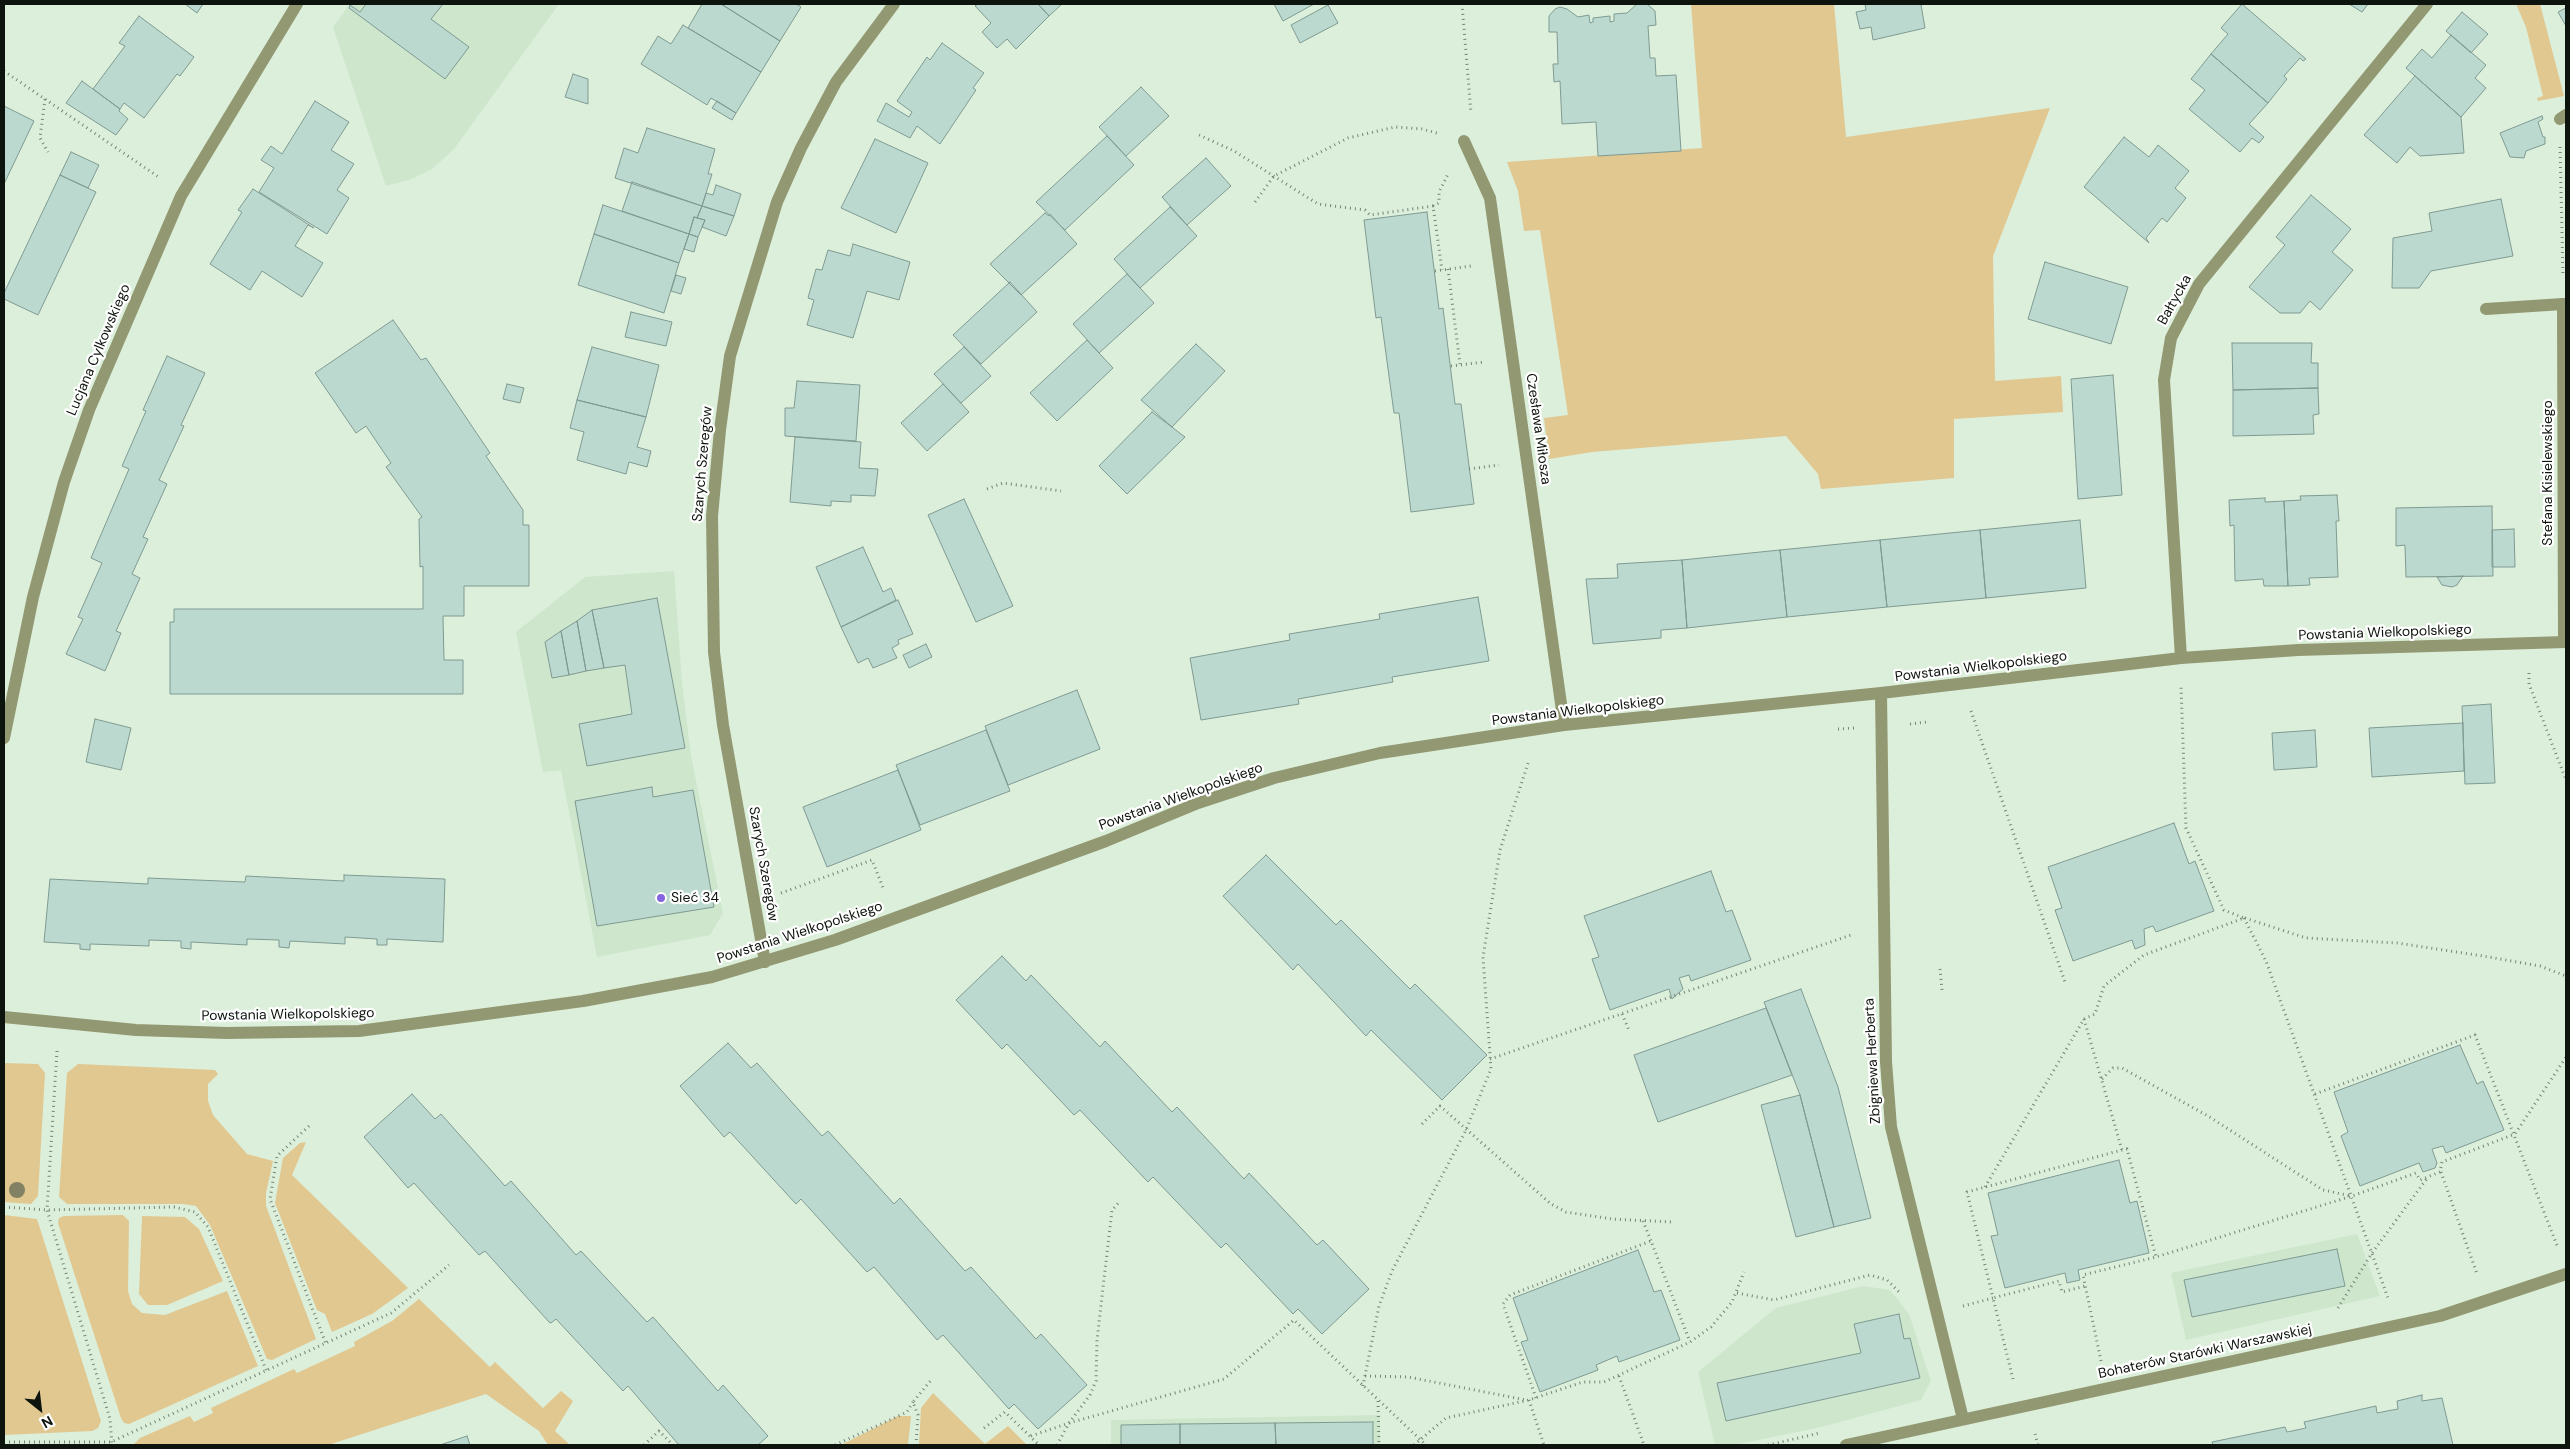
<!DOCTYPE html>
<html>
<head>
<meta charset="utf-8">
<style>
	body { margin:0 }
	#map { position:relative; width:2570px; height:1449px; overflow:hidden; background:#dcefdb; font-family:"DM Sans",sans-serif }
	canvas { display:block }
	.frame { position:absolute; inset:0; border:5px solid #0d130d; pointer-events:none }
	.north { position:absolute; left:15px; top:1384px; width:50px; height:50px; -webkit-text-stroke:4px #fff; paint-order:stroke; rotate:151deg; font-size:14px; font-weight:700; line-height:20px; text-align:center; color:#0d130d }
	.north::after { content:''; display:block; margin:auto; width:18px; height:22px; background:#0d130d; clip-path:polygon(50% 0,100% 100%,50% 72%,0 100%) }
</style>
</head>
<body>
<div id="map">
<canvas width="2570" height="1449"></canvas>
<div class="frame"></div>
<div class="north">N</div>
</div>
<script>
const ctx = document.querySelector('canvas').getContext('2d');
ctx.lineJoin = 'round';
function fill(path, color) { ctx.fillStyle = color; ctx.fill(path, 'evenodd'); }
const toPath = rows => new Path2D(rows.map(r => 'M' + r).join(''));
function stroke(path, color, width, dash) { ctx.strokeStyle = color; ctx.lineWidth = width; ctx.lineCap = dash ? 'butt' : 'round'; ctx.setLineDash(dash || []); ctx.stroke(path); }
function write(font, color, halo, rows, align = 'center') {
  ctx.font = font + ' "DM Sans",sans-serif'; ctx.lineWidth = 4.5; ctx.setLineDash([]); ctx.textBaseline = 'middle'; ctx.strokeStyle = halo; ctx.fillStyle = color; for (const [text, x, y, turn = 0] of rows) {
    ctx.save(); ctx.translate(x, y); ctx.rotate((+turn || 0) * Math.PI / 180); ctx.textAlign = isNaN(turn) ? turn : align; if (halo) ctx.strokeText(text, 0, 0); ctx.fillText(text, 0, 0); ctx.restore();
  }
}
const built = toPath([
	[350,4,559,4,454,149,432,169,409,180,386,186,333,27],
	[674,571,682,683,691,756,723,913,710,935,597,957,561,770,543,772,516,632,585,577],
	[2357,1234,2380,1296,2186,1340,2171,1273],
	[1863,1286,1890,1290,1909,1314,1931,1381,1921,1400,1821,1427,1734,1445,1715,1445,1698,1372,1776,1308],
	[1380,1415,1380,1445,1111,1445,1111,1420]
]);
const green = toPath([
	[1691,4,1834,4,1846,137,2050,108,1993,256,1995,381,2061,376,2063,412,1954,419,1954,478,1821,489,1818,474,1786,436,1592,452,1549,459,1544,418,1568,415,1540,230,1524,231,1518,191,1507,162,1702,148],
	[2516,4,2540,4,2564,96,2538,101,2537,98,2543,96,2526,27],
	[4,1063,38,1064,45,1073,38,1196,31,1204,4,1202],
	[78,1064,215,1070,218,1074,208,1084,208,1101,213,1115,247,1154,273,1161,266,1193,266,1206,316,1339,272,1360,267,1359,210,1225,196,1206,183,1204,67,1204,59,1197,67,1073],
	[306,1142,292,1175,408,1288,372,1314,332,1332,325,1314,317,1310,275,1203,283,1158,300,1143],
	[4,1215,37,1219,101,1421,98,1428,92,1431,4,1435],
	[123,1215,129,1221,128,1291,132,1304,142,1313,165,1315,227,1291,258,1366,129,1424,124,1423,121,1418,58,1223,59,1218,64,1216],
	[142,1216,185,1217,199,1229,223,1281,167,1305,148,1305,139,1294],
	[419,1299,490,1367,495,1362,543,1408,561,1391,573,1401,555,1431,570,1445,548,1445,539,1431,486,1394,328,1445,133,1445,140,1438,190,1416,194,1422,213,1413,211,1408,294,1369,297,1373,355,1346,354,1342,392,1321],
	[933,1393,985,1444,1008,1426,1027,1445,919,1445,921,1408],
	[898,1416,911,1416,908,1445,841,1445]
]);
const building = toPath([
	[185,4,203,4,197,13,185,4],
	[366,4,443,4,431,19,469,47,445,79,349,8,350,5,360,12,366,4],
	[702,4,721,4,780,41,761,72,688,28,702,4],
	[721,4,796,4,801,7,780,41,721,4],
	[978,4,1038,4,1049,16,1016,49,1007,39,997,48,982,32,991,23,975,6,978,4],
	[1038,4,1062,4,1049,16,1038,4],
	[1274,4,1314,4,1283,21,1274,4],
	[1637,4,1647,4,1655,11,1656,25,1648,26,1650,58,1655,58,1656,76,1676,75,1681,151,1598,156,1596,122,1562,124,1560,81,1554,82,1553,64,1558,64,1557,32,1549,32,1549,16,1555,9,1560,7,1567,9,1578,17,1589,15,1590,23,1593,22,1593,18,1610,16,1610,22,1614,21,1614,14,1627,13,1637,4],
	[1865,4,1925,4,1921,5,1925,28,1873,40,1871,27,1860,29,1856,12,1866,10,1865,4],
	[2242,4,2306,59,2303,61,2300,58,2284,76,2287,79,2268,103,2211,54,2228,34,2221,28,2242,4],
	[2349,4,2368,4,2362,12,2349,4],
	[1328,5,1338,23,1300,43,1291,25,1328,5],
	[2566,8,2566,26,2558,12,2566,8],
	[2462,12,2488,34,2471,53,2446,31,2462,12],
	[139,16,194,57,180,76,177,74,144,118,124,103,120,109,93,89,125,46,119,43,139,16],
	[683,25,761,72,736,113,711,98,707,105,641,64,658,36,671,44,683,25],
	[2451,35,2486,65,2475,78,2486,88,2461,117,2406,68,2422,49,2432,58,2451,35],
	[942,43,984,73,973,88,976,90,940,144,917,126,910,138,877,121,886,103,909,117,912,112,897,101,927,57,930,60,942,43],
	[2211,54,2268,103,2249,124,2264,137,2259,143,2252,138,2240,152,2189,109,2205,90,2191,79,2211,54],
	[573,74,588,79,588,104,565,97,573,74],
	[2415,76,2461,117,2464,153,2420,156,2410,147,2397,163,2364,135,2415,76],
	[82,81,120,109,119,111,128,119,116,135,66,103,82,81],
	[1141,87,1169,116,1126,156,1099,127,1141,87],
	[315,101,349,122,331,150,354,164,337,190,349,198,327,234,259,192,274,168,261,160,271,146,282,154,315,101],
	[717,101,736,113,732,120,712,108,717,101],
	[4,106,34,121,4,184,4,106],
	[2542,116,2543,119,2538,122,2543,137,2545,137,2545,144,2526,151,2524,158,2510,157,2500,133,2542,116],
	[647,128,715,149,708,174,712,174,702,206,615,178,624,148,638,153,647,128],
	[1107,136,1134,165,1065,230,1036,202,1107,136],
	[2124,137,2149,157,2158,145,2189,171,2175,188,2186,198,2167,222,2162,218,2146,238,2149,243,2084,187,2124,137],
	[875,139,928,163,896,233,841,208,875,139],
	[71,152,99,165,88,188,60,175,71,152],
	[1206,158,1231,186,1187,225,1162,197,1206,158],
	[60,175,96,192,38,315,4,299,4,293,60,175],
	[632,182,702,206,697,218,694,217,689,234,622,211,632,182],
	[716,185,741,194,734,216,702,206,706,193,713,195,716,185],
	[253,189,314,228,308,225,295,246,323,263,302,297,262,271,250,290,210,264,242,212,238,210,253,189],
	[2311,195,2351,229,2332,252,2353,270,2320,310,2310,301,2300,313,2280,313,2249,287,2285,245,2276,237,2311,195],
	[2501,199,2513,256,2431,271,2419,288,2392,288,2393,238,2432,231,2429,213,2501,199],
	[603,205,689,234,679,263,594,234,603,205],
	[702,206,734,216,726,236,702,227,705,220,697,218,702,206],
	[1170,207,1197,236,1140,288,1114,259,1170,207],
	[1427,212,1439,309,1443,308,1455,404,1461,404,1474,504,1411,512,1399,413,1394,413,1381,317,1376,318,1364,220,1427,212],
	[1045,213,1049,216,1050,214,1077,244,1021,295,990,264,1045,213],
	[694,217,705,220,698,237,689,234,694,217],
	[594,234,679,263,664,313,578,285,594,234],
	[689,234,698,237,694,252,684,249,689,234],
	[853,244,910,262,899,300,867,291,853,338,807,325,814,300,808,298,816,269,822,270,828,250,850,256,853,244],
	[2045,262,2128,287,2111,344,2028,319,2045,262],
	[1127,274,1154,303,1099,353,1073,324,1127,274],
	[676,275,686,278,681,294,671,291,676,275],
	[1010,282,1037,312,981,364,953,335,1010,282],
	[631,312,672,322,666,346,625,337,631,312],
	[393,320,421,360,426,358,490,453,486,456,523,510,523,525,529,525,529,586,464,586,464,616,443,616,444,660,463,660,463,694,170,694,170,622,174,622,174,609,423,609,423,566,420,567,419,519,422,517,386,467,391,463,366,426,356,433,315,373,393,320],
	[1087,340,1113,368,1057,421,1030,393,1087,340],
	[2232,343,2312,343,2311,363,2318,363,2318,388,2233,390,2232,343],
	[1196,344,1225,371,1172,427,1141,400,1196,344],
	[592,347,659,365,646,417,577,400,592,347],
	[964,347,991,376,961,403,934,374,964,347],
	[167,356,205,373,181,425,184,426,159,480,167,484,143,537,148,539,132,574,140,578,116,631,121,633,105,671,66,654,83,619,78,617,102,563,91,558,129,469,122,466,146,411,143,410,167,356],
	[2113,375,2122,495,2078,499,2071,379,2113,375],
	[797,381,860,385,856,441,785,436,785,408,794,408,797,381],
	[507,384,524,388,520,403,503,399,507,384],
	[943,384,969,412,927,451,901,423,943,384],
	[2318,388,2319,414,2313,415,2314,434,2233,436,2233,390,2318,388],
	[577,400,646,417,637,447,651,451,647,467,629,462,626,474,577,460,584,432,570,428,577,400],
	[1152,412,1185,437,1127,494,1099,466,1152,412],
	[795,437,861,442,859,468,878,469,875,496,851,495,851,502,831,501,831,506,790,502,795,437],
	[2337,495,2339,521,2336,521,2338,577,2309,578,2310,585,2288,586,2284,501,2301,500,2300,496,2337,495],
	[2265,498,2265,502,2284,501,2288,586,2264,586,2263,579,2235,581,2234,525,2230,526,2229,500,2265,498],
	[964,499,1013,606,976,622,928,515,964,499],
	[2492,506,2493,576,2406,577,2405,545,2396,546,2396,508,2492,506],
	[2080,520,2086,588,1986,598,1980,530,2080,520],
	[2514,529,2515,567,2492,567,2492,530,2514,529],
	[1980,530,1986,598,1887,607,1880,540,1980,530],
	[1880,540,1887,607,1787,617,1780,550,1880,540],
	[863,547,883,592,891,588,896,600,841,627,816,567,863,547],
	[1780,550,1787,617,1687,628,1682,560,1780,550],
	[1682,560,1687,628,1661,630,1661,638,1593,644,1586,579,1618,578,1617,564,1682,560],
	[2463,576,2457,585,2452,587,2442,585,2437,577,2463,576],
	[1478,597,1489,661,1392,677,1393,682,1298,699,1299,704,1201,720,1190,658,1290,640,1289,634,1380,619,1379,614,1478,597],
	[657,598,685,748,587,766,579,724,632,714,625,665,604,668,592,610,657,598],
	[898,600,913,634,898,640,899,644,892,648,897,658,873,668,868,658,858,663,841,627,898,600],
	[592,610,604,668,586,671,577,621,592,610],
	[577,621,586,671,569,675,561,631,577,621],
	[561,631,569,675,552,678,545,642,561,631],
	[926,644,932,657,909,668,903,655,926,644],
	[1077,690,1100,749,1008,785,985,726,1077,690],
	[2491,704,2495,783,2465,784,2462,706,2491,704],
	[95,719,131,728,121,770,86,762,95,719],
	[2463,723,2464,771,2372,777,2369,728,2463,723],
	[986,730,1010,791,920,825,896,765,986,730],
	[2315,730,2317,767,2274,770,2272,733,2315,730],
	[898,770,921,830,827,867,803,807,898,770],
	[652,787,653,797,693,790,714,907,597,926,575,801,652,787],
	[2174,823,2189,864,2195,861,2214,911,2156,932,2153,926,2144,929,2145,945,2135,949,2132,940,2073,961,2055,910,2062,908,2048,867,2174,823],
	[1266,855,1336,925,1341,920,1410,989,1415,984,1487,1055,1442,1100,1371,1030,1366,1036,1298,964,1293,970,1223,896,1266,855],
	[1711,871,1726,912,1732,910,1751,960,1691,981,1689,975,1679,978,1683,989,1672,999,1669,989,1610,1010,1592,959,1599,957,1584,916,1711,871],
	[344,875,445,879,443,942,387,939,387,945,377,945,377,939,345,937,345,944,290,941,289,948,279,947,279,940,247,939,247,945,191,942,191,949,181,948,181,941,149,940,149,946,90,944,90,950,80,949,80,944,44,942,50,879,148,884,148,878,245,882,246,876,344,881,344,875],
	[1002,956,1026,981,1031,975,1100,1047,1105,1041,1172,1112,1177,1107,1244,1179,1249,1173,1317,1245,1323,1240,1369,1289,1322,1334,1298,1309,1293,1314,1226,1243,1221,1248,1153,1177,1148,1182,1080,1110,1074,1115,1007,1044,1002,1049,956,1000,1002,956],
	[1801,989,1838,1087,1871,1218,1834,1227,1800,1095,1764,1002,1801,989],
	[1766,1008,1792,1075,1658,1122,1634,1055,1766,1008],
	[728,1043,751,1068,757,1063,822,1136,828,1131,894,1204,900,1198,965,1271,971,1267,1036,1339,1041,1334,1087,1385,1038,1429,1014,1404,1009,1409,943,1335,937,1340,874,1267,867,1272,801,1199,796,1204,730,1132,724,1137,680,1086,728,1043],
	[2460,1045,2477,1084,2483,1081,2504,1130,2446,1153,2443,1146,2432,1149,2437,1163,2435,1168,2423,1172,2419,1163,2360,1186,2341,1136,2348,1132,2334,1092,2460,1045],
	[412,1094,435,1119,441,1114,505,1186,511,1181,576,1255,581,1251,647,1322,653,1317,718,1391,723,1385,768,1436,758,1445,679,1445,628,1386,623,1391,556,1319,551,1323,549,1322,485,1251,479,1255,414,1183,408,1188,364,1137,412,1094],
	[1800,1095,1834,1227,1796,1237,1761,1105,1800,1095],
	[2119,1160,2130,1203,2137,1201,2149,1253,2078,1270,2080,1280,2067,1283,2065,1273,2005,1288,1991,1236,1998,1235,1988,1193,2119,1160],
	[2337,1249,2345,1286,2192,1317,2184,1280,2337,1249],
	[1638,1250,1654,1292,1661,1290,1680,1340,1619,1362,1617,1356,1596,1365,1598,1370,1540,1392,1521,1342,1528,1340,1513,1298,1638,1250],
	[1899,1314,1904,1339,1910,1338,1920,1378,1726,1421,1717,1383,1861,1353,1854,1324,1899,1314],
	[2422,1395,2422,1401,2442,1398,2453,1445,2213,1445,2212,1442,2285,1427,2287,1432,2306,1428,2304,1422,2376,1406,2377,1413,2387,1411,2398,1409,2397,1401,2422,1395],
	[1373,1422,1373,1445,1276,1445,1275,1423,1373,1422],
	[1275,1423,1276,1445,1180,1445,1180,1424,1275,1423],
	[1180,1424,1180,1445,1121,1445,1121,1425,1180,1424],
	[467,1436,470,1445,440,1445,467,1436]
]);
const path = toPath([
	[1462,4,1471,113],
	[4,71,160,178],
	[45,99,40,138,48,152],
	[1199,135,1234,151,1318,204,1365,210,1370,215,1433,206,1442,270],
	[2560,147,2563,276],
	[1255,202,1274,176,1348,138,1395,127,1422,129,1437,133],
	[1433,206,1439,203,1439,192,1448,174],
	[1448,269,1460,364],
	[1435,271,1471,266],
	[1451,366,1484,362],
	[1469,469,1499,465],
	[987,489,1003,483,1061,491],
	[2529,673,2529,684,2566,780],
	[1971,711,2065,982],
	[1910,724,1927,722],
	[1838,729,1854,728],
	[781,893,872,860,884,890],
	[2244,918,2266,961,2388,1298],
	[2245,918,2306,938,2397,943,2483,956,2540,966,2566,976],
	[1940,969,1942,990],
	[1622,1014,1629,1030],
	[2084,1019,2122,1150],
	[57,1051,47,1210,110,1419,112,1445],
	[1490,1059,1854,934],
	[2102,1079,2113,1068,2122,1068,2208,1116,2323,1190,2351,1196],
	[2315,1094,2475,1035,2558,1248],
	[1422,1124,1440,1106,1551,1204,1566,1212,1612,1219,1673,1222],
	[309,1126,277,1156,270,1199,326,1344],
	[2441,1172,2477,1274],
	[1985,1187,2084,1019,2095,1014,2104,986,2144,955,2244,918,2224,910,2186,828,2181,686],
	[4,1207,47,1210,174,1207,195,1212,208,1227,267,1372],
	[1643,1221,1651,1241],
	[1737,1293,1774,1300,1870,1275,1887,1280,1901,1294],
	[1963,1306,1993,1298,1967,1192,2122,1150,2127,1149,2156,1257],
	[2338,1308,2372,1253,2428,1177],
	[2101,1361,2083,1275,2156,1257,2352,1196,2416,1173,2420,1180,2440,1172,2442,1162,2515,1134,2566,1057],
	[1365,1376,1408,1377,1526,1400],
	[1619,1376,1644,1445],
	[2013,1379,1993,1298,2059,1281,2062,1292,2085,1286],
	[1363,1386,1379,1306,1392,1271,1466,1130,1491,1069,1483,957,1500,850,1529,760],
	[1536,1398,1503,1304,1510,1295,1651,1241,1690,1342],
	[1529,1400,1544,1445],
	[1378,1401,1379,1445],
	[984,1428,1005,1412,1039,1445],
	[2035,1434,2038,1445],
	[1031,1436,1069,1423,1224,1379,1294,1320,1426,1445],
	[4,1442,111,1442,391,1313,449,1265],
	[644,1445,659,1431,673,1445],
	[835,1445,907,1412,913,1402],
	[916,1445,918,1415,913,1402,932,1379],
	[1057,1445,1069,1423,1090,1395,1096,1381,1097,1340,1112,1210,1120,1201],
	[1414,1445,1446,1418,1529,1400,1583,1382,1604,1382,1690,1342,1711,1327,1732,1302,1744,1272],
	[1768,1445,1820,1433]
]);
const lane = toPath([
	[2486,309,2563,304]
]);
const street = toPath([
	[2560,119,2566,115],
	[1464,141,1490,198,1564,725],
	[2564,642,2563,304,2566,304],
	[2181,658,2164,380,2171,338,2199,284,2427,4],
	[1881,693,1886,1062,1891,1127,1963,1419],
	[4,738,33,597,64,482,89,410,181,196,297,4],
	[765,962,723,725,714,652,712,516,720,430,730,356,777,202,801,148,836,82,894,4],
	[4,1017,136,1030,227,1033,359,1031,583,1001,712,977,835,940,1106,841,1198,803,1274,778,1380,753,1564,725,1881,693,2181,658,2298,650,2566,642],
	[1846,1445,2440,1316,2566,1274]
]);
const trees = [
	[17,1190]
];
const markers = [
	[661,898,5,"#8464df"]
];
const streetNames = [
	["Bałtycka",2175,300,-61],
	["Lucjana Cylkowskiego",99,350,-67],
	["Czesława Miłosza",1538,429,82],
	["Szarych Szeregów",703,464,-85],
	["Stefana Kisielewskiego",2548,473,-90],
	["Powstania Wielkopolskiego",2385,633,-2],
	["Powstania Wielkopolskiego",1981,667,-7],
	["Powstania Wielkopolskiego",1578,711,-7],
	["Powstania Wielkopolskiego",1181,797,-20],
	["Szarych Szeregów",763,864,80],
	["Powstania Wielkopolskiego",800,933,-18],
	["Powstania Wielkopolskiego",288,1015,-1],
	["Zbigniewa Herberta",1873,1061,-93],
	["Bohaterów Starówki Warszawskiej",2205,1352,-12]
];
const poiNames = [
	["Sieć 34",671,898]
];
fill(built, '#cde6cc');
fill(green, '#e1c790');
fill(building, '#bcd9cf');
stroke(building, '#7f9a92', 1);
stroke(path, '#778477', 3, [1, 4]);
stroke(lane, '#929872', 12);
stroke(street, '#929872', 12);
ctx.fillStyle = '#828163';
for (const [x, y] of trees) { ctx.beginPath(); ctx.arc(x, y, 8, 0, 2 * Math.PI); ctx.fill(); }
for (const [x, y, r, color] of markers) { const dot = new Path2D(); dot.arc(x, y, r, 0, 2 * Math.PI); ctx.fillStyle = color; ctx.fill(dot); stroke(dot, '#fff', 2); }
write('14px', '#0d130d', '#fff', streetNames);
write('14px', '#0d130d', '#fff', poiNames, 'left');
</script>
</body>
</html>
